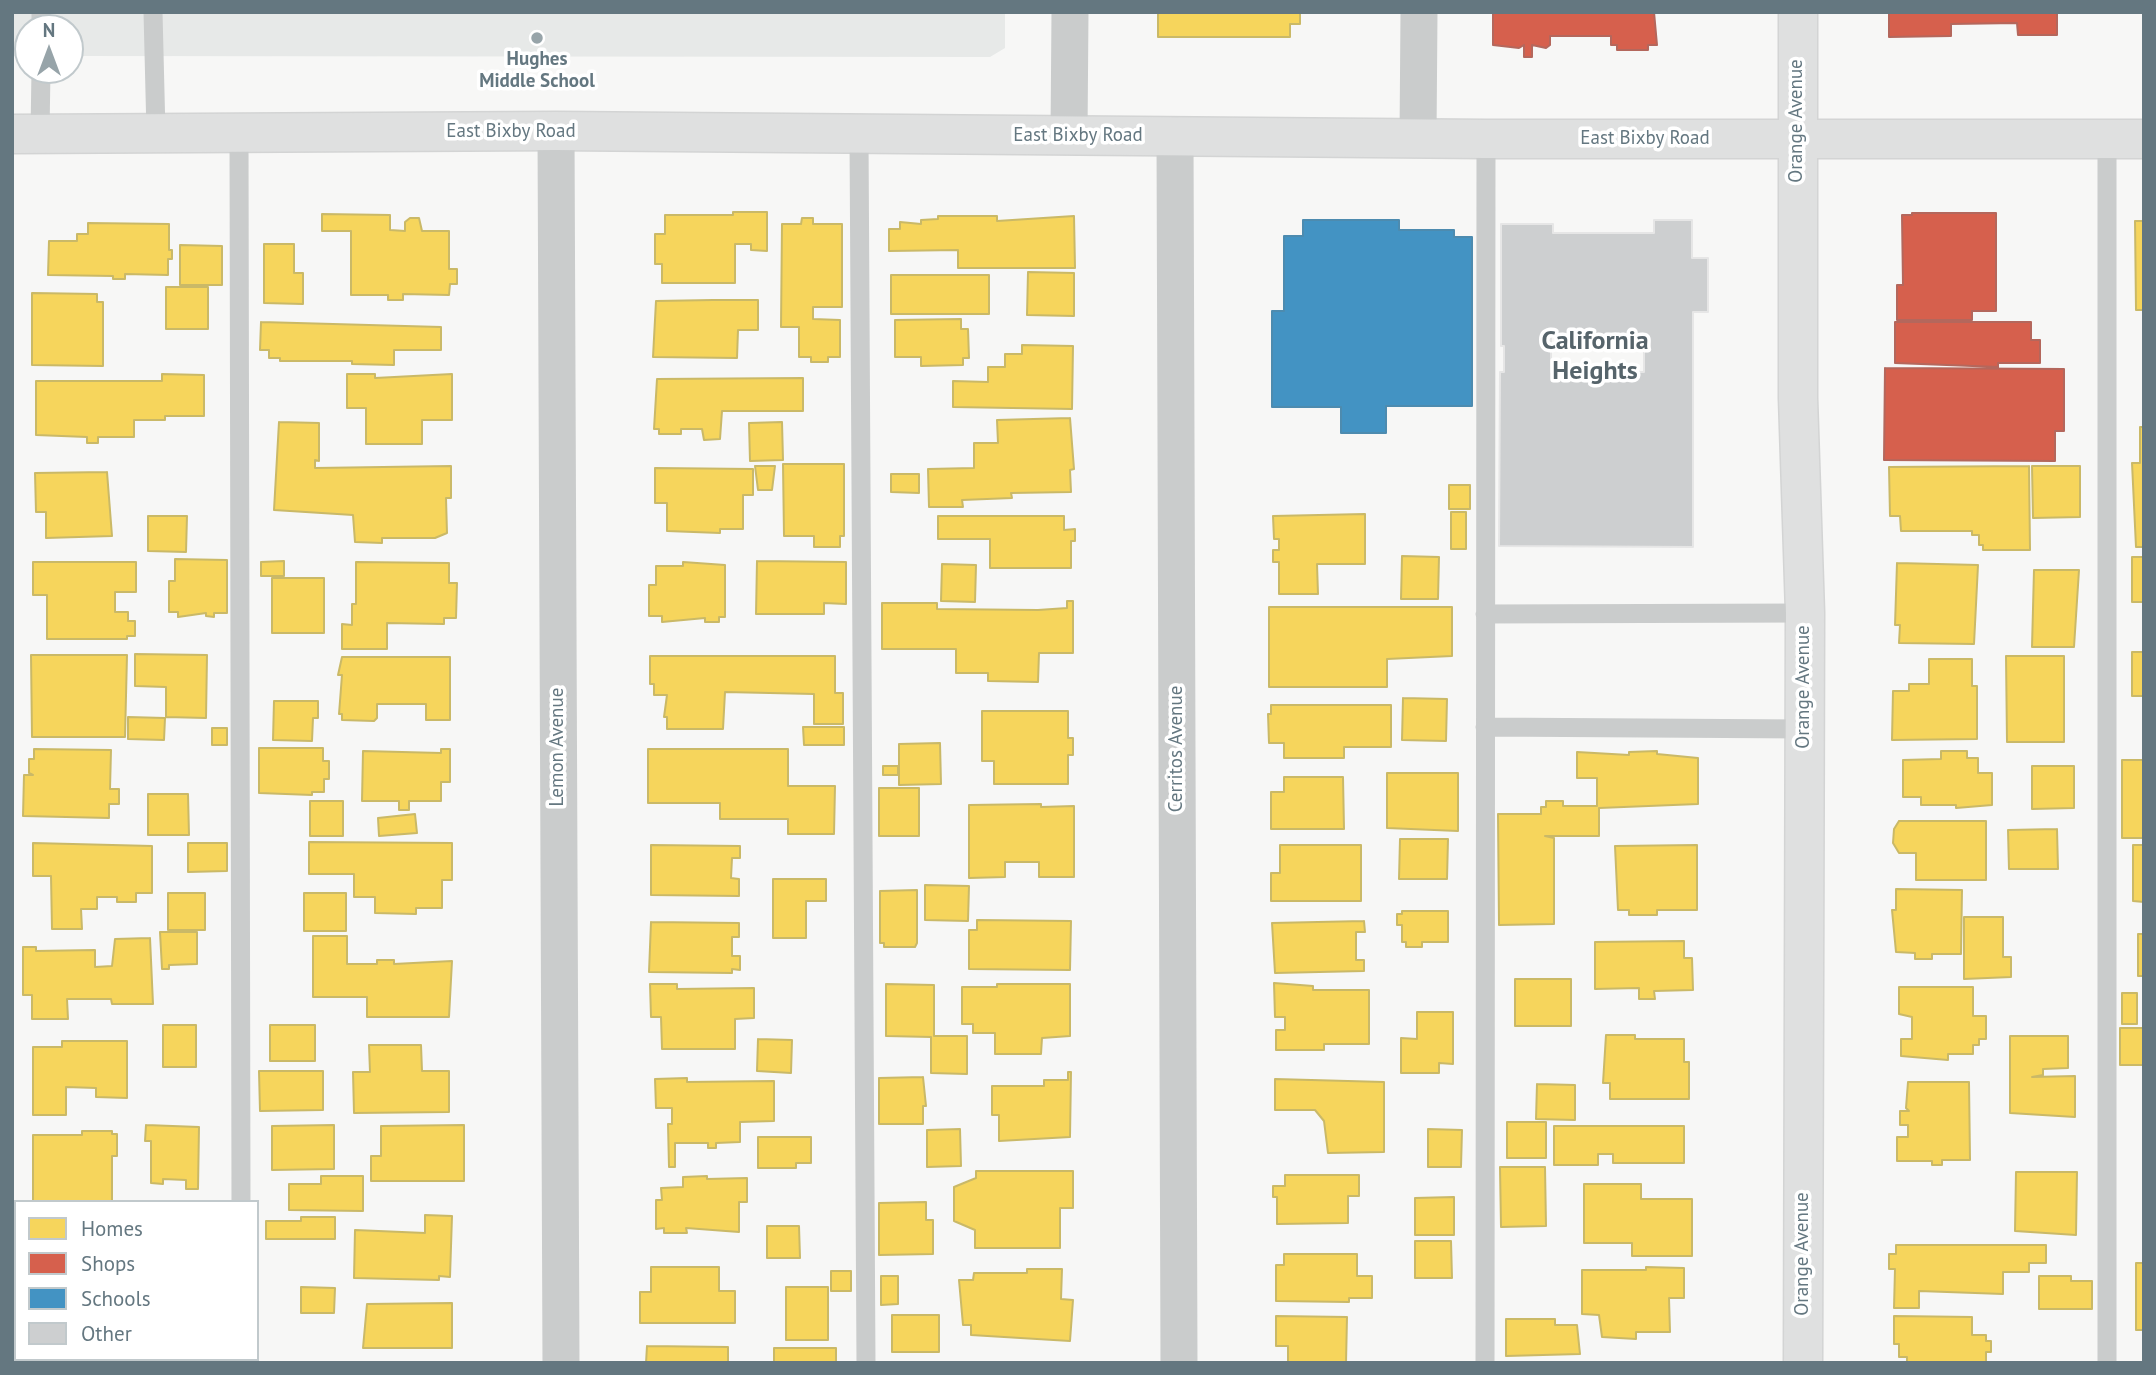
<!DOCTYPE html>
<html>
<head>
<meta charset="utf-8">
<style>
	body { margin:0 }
	#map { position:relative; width:2156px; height:1375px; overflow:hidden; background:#f7f7f6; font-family:"PT Sans",sans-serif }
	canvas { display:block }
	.frame { position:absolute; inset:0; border:14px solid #647780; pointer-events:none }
	.legend { position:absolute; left:14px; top:1200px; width:245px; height:161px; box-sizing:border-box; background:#fff; border:2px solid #c1c9cc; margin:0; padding:9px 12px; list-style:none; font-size:21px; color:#647780 }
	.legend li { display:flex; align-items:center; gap:14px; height:35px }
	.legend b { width:35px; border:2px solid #c1c9cc }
	.north { position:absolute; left:14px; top:14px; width:70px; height:70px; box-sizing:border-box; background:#fff; border:2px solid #c1c9cc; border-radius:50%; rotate:0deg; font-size:19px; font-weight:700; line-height:28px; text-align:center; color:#647780 }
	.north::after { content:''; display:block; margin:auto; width:24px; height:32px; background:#97a4a9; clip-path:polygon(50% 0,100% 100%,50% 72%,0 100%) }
</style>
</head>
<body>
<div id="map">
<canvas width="2156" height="1375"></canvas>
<div class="frame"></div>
<ul class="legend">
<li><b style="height:19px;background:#f6d55c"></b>Homes</li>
<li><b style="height:19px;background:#d6604d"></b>Shops</li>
<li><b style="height:19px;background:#4393c3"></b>Schools</li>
<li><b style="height:19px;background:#cdcfd0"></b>Other</li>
</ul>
<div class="north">N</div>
</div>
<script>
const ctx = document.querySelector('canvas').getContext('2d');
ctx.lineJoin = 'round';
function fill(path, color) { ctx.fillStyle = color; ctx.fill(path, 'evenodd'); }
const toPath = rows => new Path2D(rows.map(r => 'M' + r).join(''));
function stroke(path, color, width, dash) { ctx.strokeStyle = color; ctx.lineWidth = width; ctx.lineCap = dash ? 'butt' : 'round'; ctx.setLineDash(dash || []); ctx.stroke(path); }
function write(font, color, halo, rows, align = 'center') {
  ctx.font = font + ' "PT Sans",sans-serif'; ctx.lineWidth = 7; ctx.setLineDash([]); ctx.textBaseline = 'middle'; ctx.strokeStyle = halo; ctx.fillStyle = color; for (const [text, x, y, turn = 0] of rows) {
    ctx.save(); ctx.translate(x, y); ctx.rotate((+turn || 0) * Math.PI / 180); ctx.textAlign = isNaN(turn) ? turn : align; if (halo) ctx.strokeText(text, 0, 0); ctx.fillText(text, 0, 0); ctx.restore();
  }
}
const built = toPath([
	[12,12,1005,12,1005,48,990,57,70,56,70,28,28,28,28,56,12,56]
]);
const homes = toPath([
	[1158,12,1300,12,1300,24,1290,24,1290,37,1158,37,1158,12],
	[733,212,767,212,767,251,751,250,751,244,735,244,735,283,662,283,662,264,655,264,655,234,665,234,665,215,733,215,733,212],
	[322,214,390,215,390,230,405,231,405,222,410,218,419,218,422,231,449,231,449,269,457,269,457,284,450,284,449,295,403,294,403,300,388,300,388,295,351,295,351,231,322,231,322,214],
	[938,216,997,216,997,221,1074,216,1075,268,958,268,958,250,889,251,889,229,900,229,900,222,921,224,921,220,938,219,938,216],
	[802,218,813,218,813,224,842,224,842,307,813,307,813,319,840,320,840,357,828,357,828,362,811,362,811,357,799,357,799,327,781,327,782,224,801,224,802,218],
	[2135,221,2144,221,2144,310,2136,310,2135,221],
	[88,223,169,224,169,250,172,250,172,259,168,259,168,275,125,274,125,279,113,279,113,276,48,275,49,241,77,241,77,234,88,234,88,223],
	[264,244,294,244,294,273,303,273,303,304,264,303,264,244],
	[180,245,222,246,222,285,180,285,180,245],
	[1028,272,1074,273,1074,316,1027,315,1028,272],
	[891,275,989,275,989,314,891,314,891,275],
	[166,287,208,287,208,329,166,329,166,287],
	[32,293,97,294,97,302,103,302,103,366,32,365,32,293],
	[713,300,758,300,758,330,738,330,737,358,653,357,656,301,713,300],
	[961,319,961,329,968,329,969,358,963,358,963,365,921,366,921,357,895,357,895,320,961,319],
	[261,322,441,327,441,350,394,350,394,365,352,364,352,361,280,361,280,358,269,358,269,350,260,350,261,322],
	[1022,345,1073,346,1072,409,953,407,953,381,988,382,988,367,1005,367,1005,354,1022,354,1022,345],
	[162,374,204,375,204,416,165,416,165,420,134,420,134,437,98,437,98,443,87,443,87,437,36,435,36,381,162,381,162,374],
	[347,374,375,374,375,378,452,374,452,420,422,420,422,444,366,444,366,408,347,408,347,374],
	[803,378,803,411,722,411,720,439,704,440,702,429,681,429,681,434,659,434,659,429,654,429,657,379,803,378],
	[1070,418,1074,469,1070,470,1071,492,1011,493,1012,498,962,500,963,507,929,507,928,469,974,468,974,443,998,443,997,420,1070,418],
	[279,422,319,423,319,461,315,460,315,468,451,466,451,498,446,498,447,533,435,538,382,538,382,543,355,542,353,515,274,510,279,422],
	[782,422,783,460,750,461,749,423,782,422],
	[2140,427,2144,427,2144,547,2136,547,2132,463,2140,463,2140,427],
	[783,464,844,464,844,536,840,536,840,547,814,547,814,536,784,536,783,464],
	[755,466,775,466,772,490,758,490,755,466],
	[2029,466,2030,550,1983,550,1983,545,1979,545,1979,535,1972,535,1972,531,1901,531,1900,516,1890,516,1889,467,2029,466],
	[2032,466,2080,466,2080,517,2033,518,2032,466],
	[655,468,753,469,753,495,743,495,743,529,720,529,720,533,667,531,667,503,655,503,655,468],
	[107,472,112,536,46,538,46,512,36,512,35,473,107,472],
	[891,474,919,474,919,493,891,492,891,474],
	[1449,485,1470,485,1470,509,1449,509,1449,485],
	[1451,512,1466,512,1466,549,1451,549,1451,512],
	[1365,514,1365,564,1317,564,1318,594,1279,594,1279,562,1273,562,1273,550,1279,550,1279,539,1274,539,1273,516,1365,514],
	[148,516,187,516,186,552,148,551,148,516],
	[938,516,1064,516,1064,530,1075,529,1075,541,1071,541,1071,568,990,568,990,539,938,539,938,516],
	[1402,556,1439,557,1438,599,1401,599,1402,556],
	[2132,557,2144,557,2144,602,2132,602,2132,557],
	[175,559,227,560,227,613,214,613,214,617,206,616,206,613,178,617,178,612,169,612,169,581,175,581,175,559],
	[284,561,284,576,261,576,261,562,284,561],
	[757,561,846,562,846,604,824,603,824,614,756,614,757,561],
	[33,562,136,562,136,592,115,592,115,612,128,612,128,621,135,621,135,636,127,636,127,639,47,639,47,595,33,595,33,562],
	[356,562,449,563,449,583,457,583,456,618,444,618,444,624,387,623,387,649,342,649,342,624,352,625,352,604,356,604,356,562],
	[683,562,725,565,725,617,719,617,719,622,705,622,705,618,662,622,662,616,649,616,649,585,656,585,656,566,683,566,683,562],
	[1897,563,1978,565,1974,644,1899,643,1900,625,1895,625,1897,563],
	[942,564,976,565,975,602,941,601,942,564],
	[2034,570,2079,570,2074,647,2032,647,2034,570],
	[272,578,324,578,324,633,272,633,272,578],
	[1067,601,1073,601,1073,653,1039,653,1038,682,988,681,988,673,956,673,956,649,882,649,882,603,937,603,937,609,1038,610,1067,608,1067,601],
	[1269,607,1452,607,1452,656,1387,659,1387,687,1269,687,1269,607],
	[2132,652,2144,652,2144,696,2132,696,2132,652],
	[135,654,207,655,206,718,166,717,166,687,135,686,135,654],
	[31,655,127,655,125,737,32,737,31,655],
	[650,656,835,656,835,693,843,693,843,724,814,724,814,694,725,692,723,729,667,729,667,717,664,717,667,695,654,695,654,684,650,684,650,656],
	[2006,656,2064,656,2064,742,2007,742,2006,656],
	[342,657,450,657,450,720,426,720,426,704,377,704,377,718,374,721,342,720,342,714,339,714,342,675,338,675,342,657],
	[1929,659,1972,659,1972,686,1977,686,1977,739,1892,740,1893,691,1909,691,1909,684,1929,684,1929,659],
	[1403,698,1447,699,1446,741,1402,740,1403,698],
	[274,701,318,701,318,718,313,718,312,741,273,740,274,701],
	[1271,705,1391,705,1391,747,1344,747,1344,758,1284,758,1284,743,1269,743,1268,714,1271,714,1271,705],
	[982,711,1068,711,1068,738,1073,738,1073,755,1068,755,1068,784,994,784,994,761,982,761,982,711],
	[128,717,165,718,164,740,128,739,128,717],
	[803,727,844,727,844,745,804,745,803,727],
	[212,728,227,728,227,745,212,745,212,728],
	[940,743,941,784,899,785,899,744,940,743],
	[259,748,323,748,323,761,329,761,329,779,324,779,324,792,312,792,312,795,259,793,259,748],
	[34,749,111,750,110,789,119,789,119,804,109,804,109,818,23,816,24,775,33,775,29,773,29,759,34,759,34,749],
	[441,749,450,749,450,782,441,782,441,801,409,801,409,810,399,810,399,801,362,801,363,751,441,753,441,749],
	[648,749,788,749,788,786,835,786,834,834,788,834,788,819,720,819,720,803,648,803,648,749],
	[1657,751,1657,754,1698,758,1698,804,1599,808,1599,836,1545,836,1554,838,1554,924,1499,925,1498,814,1541,814,1541,807,1546,807,1546,801,1563,801,1563,806,1597,806,1597,778,1577,778,1577,752,1629,755,1629,752,1657,751],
	[1941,751,1967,751,1967,758,1978,758,1978,773,1992,773,1992,805,1956,808,1956,805,1921,805,1921,797,1903,797,1903,760,1941,759,1941,751],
	[2122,760,2144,760,2144,838,2122,838,2122,760],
	[883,766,898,766,898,775,883,775,883,766],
	[2032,766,2074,766,2074,808,2032,809,2032,766],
	[1387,773,1458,773,1458,831,1387,828,1387,773],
	[1284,777,1343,777,1344,829,1271,829,1271,792,1284,792,1284,777],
	[879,788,919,788,919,836,879,836,879,788],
	[148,794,188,794,189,835,148,835,148,794],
	[310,801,343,801,343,836,310,836,310,801],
	[1041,804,1041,807,1074,806,1074,877,1039,877,1039,862,1005,862,1005,877,969,878,969,805,1041,804],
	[415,814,417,833,379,836,378,818,415,814],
	[1899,821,1986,821,1986,880,1916,880,1916,853,1899,853,1893,843,1894,829,1899,821],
	[2057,829,2058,869,2009,869,2008,830,2057,829],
	[1400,839,1448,839,1447,879,1399,879,1400,839],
	[309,842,452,843,452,880,442,880,442,908,416,908,416,914,375,913,375,897,354,897,354,874,309,874,309,842],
	[33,843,152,846,152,893,136,893,136,902,117,902,117,897,97,897,97,909,81,909,82,929,52,929,51,876,33,876,33,843],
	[188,843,227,843,227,871,188,872,188,843],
	[651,845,740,846,740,858,732,858,731,878,739,879,739,896,651,895,651,845],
	[1280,845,1361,845,1361,901,1271,901,1271,873,1280,873,1280,845],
	[1697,845,1697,910,1657,910,1657,915,1629,915,1629,910,1618,910,1615,846,1697,845],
	[2133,845,2144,845,2144,902,2133,901,2133,845],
	[773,879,826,879,826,901,806,901,806,938,773,938,773,879],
	[925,885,969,886,968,921,925,920,925,885],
	[1896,889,1962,890,1961,954,1932,954,1932,959,1915,959,1915,953,1896,952,1892,910,1896,910,1896,889],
	[917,890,917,943,915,947,884,947,884,943,880,943,880,891,917,890],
	[168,893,205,893,205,930,168,930,168,893],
	[304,893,346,893,346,931,304,931,304,893],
	[1402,911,1448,911,1448,942,1422,942,1422,947,1406,947,1406,942,1402,942,1402,925,1397,925,1397,914,1402,914,1402,911],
	[1964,917,2003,917,2003,957,2011,957,2011,977,1964,979,1964,917],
	[977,920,1071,921,1070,970,969,969,969,930,977,930,977,920],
	[1364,921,1365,932,1356,932,1356,960,1364,960,1364,971,1275,973,1272,923,1364,921],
	[651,922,739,923,739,937,732,937,732,956,740,956,740,970,732,969,732,973,649,972,651,922],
	[160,932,197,932,197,964,169,965,169,969,162,969,160,932],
	[2138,934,2144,934,2144,976,2138,976,2138,934],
	[313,936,347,936,347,964,377,964,377,960,394,960,394,964,452,961,449,1017,367,1017,367,997,313,997,313,936],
	[150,938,153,1004,112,1004,111,999,67,999,68,1019,32,1019,32,995,23,995,23,947,36,947,36,951,95,950,95,967,112,966,115,939,150,938],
	[1684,941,1684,958,1692,958,1693,990,1654,991,1655,999,1639,999,1639,988,1595,989,1595,942,1684,941],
	[1515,979,1571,979,1571,1026,1515,1026,1515,979],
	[1274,983,1313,986,1313,990,1369,990,1369,1044,1324,1044,1324,1050,1276,1050,1276,1030,1285,1030,1285,1017,1275,1017,1274,983],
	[650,984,677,984,677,989,754,988,754,1018,735,1019,735,1049,662,1049,661,1017,651,1017,650,984],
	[886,984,934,985,934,1036,967,1036,967,1074,931,1073,931,1037,886,1036,886,984],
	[997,984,1070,984,1070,1036,1042,1038,1041,1054,995,1054,995,1033,973,1033,973,1024,962,1024,962,987,997,987,997,984],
	[1899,987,1973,987,1973,1016,1986,1016,1986,1039,1979,1039,1979,1045,1973,1045,1973,1054,1948,1054,1948,1060,1901,1056,1901,1039,1912,1039,1912,1017,1899,1014,1899,987],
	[2122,993,2137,993,2137,1024,2122,1024,2122,993],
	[1417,1012,1453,1012,1453,1064,1439,1063,1439,1073,1401,1073,1401,1038,1417,1039,1417,1012],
	[163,1025,196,1025,196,1067,163,1067,163,1025],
	[270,1025,315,1025,315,1061,270,1061,270,1025],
	[2120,1028,2144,1028,2144,1065,2120,1065,2120,1028],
	[1606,1035,1635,1035,1635,1039,1684,1039,1684,1062,1689,1062,1689,1099,1610,1099,1610,1083,1603,1083,1606,1035],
	[2010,1036,2068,1036,2068,1068,2043,1069,2043,1075,2032,1077,2075,1076,2075,1117,2010,1113,2010,1036],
	[758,1039,792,1040,791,1073,757,1071,758,1039],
	[62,1041,127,1041,127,1098,96,1097,96,1088,66,1087,66,1115,33,1115,33,1047,62,1047,62,1041],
	[369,1045,421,1045,422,1071,449,1071,449,1112,354,1113,353,1072,370,1072,369,1045],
	[259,1071,323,1071,323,1110,260,1111,259,1071],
	[1068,1072,1071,1072,1070,1137,999,1141,999,1115,992,1115,992,1086,1044,1086,1044,1080,1068,1080,1068,1072],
	[923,1077,926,1106,923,1106,923,1124,879,1124,879,1078,923,1077],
	[687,1078,687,1082,774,1081,774,1121,740,1122,740,1142,716,1143,716,1148,708,1148,708,1143,675,1143,675,1167,669,1167,668,1124,672,1124,672,1108,656,1108,655,1079,687,1078],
	[1275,1079,1384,1082,1384,1152,1328,1153,1324,1121,1315,1110,1275,1110,1275,1079],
	[1908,1082,1969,1082,1970,1160,1942,1160,1942,1165,1932,1165,1932,1161,1897,1161,1897,1137,1908,1137,1908,1125,1900,1125,1900,1111,1909,1111,1906,1108,1908,1082],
	[1537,1084,1575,1085,1575,1120,1536,1119,1537,1084],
	[1507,1122,1546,1122,1546,1158,1507,1158,1507,1122],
	[146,1125,199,1127,198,1189,186,1189,186,1180,163,1179,163,1184,151,1183,151,1141,145,1141,146,1125],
	[334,1125,334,1169,272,1170,272,1126,334,1125],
	[464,1125,464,1181,371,1181,371,1156,381,1156,381,1126,464,1125],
	[1554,1126,1684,1126,1684,1163,1613,1163,1613,1154,1598,1154,1598,1165,1554,1165,1554,1126],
	[960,1129,961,1166,927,1167,927,1130,960,1129],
	[1428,1129,1462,1130,1461,1167,1428,1167,1428,1129],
	[82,1131,112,1131,112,1134,117,1134,117,1156,112,1156,112,1201,33,1202,33,1135,82,1135,82,1131],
	[758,1137,811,1137,811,1163,796,1163,796,1168,758,1168,758,1137],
	[1500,1167,1545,1167,1546,1226,1501,1227,1500,1167],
	[976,1171,1073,1171,1073,1208,1060,1208,1060,1248,975,1248,975,1230,954,1221,954,1187,976,1178,976,1171],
	[2016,1172,2077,1172,2076,1235,2015,1231,2016,1172],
	[1285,1175,1359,1175,1359,1196,1348,1196,1348,1223,1277,1224,1277,1197,1273,1197,1273,1186,1285,1186,1285,1175],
	[321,1176,363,1176,363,1211,289,1210,289,1184,321,1184,321,1176],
	[707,1176,707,1179,747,1178,747,1202,739,1202,739,1232,686,1228,687,1233,664,1233,664,1228,656,1229,656,1200,662,1200,661,1188,683,1187,683,1177,707,1176],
	[1584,1184,1641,1184,1641,1199,1692,1199,1692,1256,1632,1256,1632,1243,1584,1243,1584,1184],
	[1454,1197,1454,1235,1415,1235,1415,1198,1454,1197],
	[926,1202,926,1220,933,1220,933,1254,879,1255,879,1203,926,1202],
	[425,1215,452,1216,450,1277,439,1276,439,1280,354,1278,355,1230,425,1233,425,1215],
	[301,1217,335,1217,335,1239,266,1239,266,1221,301,1221,301,1217],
	[767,1226,799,1226,800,1258,767,1258,767,1226],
	[1415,1241,1451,1241,1452,1278,1415,1278,1415,1241],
	[1896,1245,2046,1245,2046,1263,2029,1263,2029,1272,2003,1272,2003,1294,1919,1291,1919,1308,1894,1308,1895,1269,1889,1269,1889,1254,1896,1254,1896,1245],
	[1284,1254,1357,1254,1357,1276,1372,1276,1372,1298,1349,1298,1349,1302,1276,1301,1276,1265,1284,1265,1284,1254],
	[2136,1263,2144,1263,2144,1330,2136,1330,2136,1263],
	[651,1267,719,1267,719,1291,735,1291,735,1323,640,1323,640,1292,651,1292,651,1267],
	[1646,1267,1684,1268,1684,1298,1669,1298,1670,1332,1636,1332,1636,1339,1602,1337,1599,1315,1582,1314,1582,1270,1646,1270,1646,1267],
	[1027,1269,1062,1269,1061,1299,1073,1300,1070,1341,971,1335,971,1325,963,1325,959,1280,973,1280,974,1273,1027,1273,1027,1269],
	[831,1271,851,1271,851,1291,831,1291,831,1271],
	[881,1276,898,1276,898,1304,881,1305,881,1276],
	[2039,1276,2071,1276,2071,1281,2092,1281,2092,1309,2039,1309,2039,1276],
	[301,1287,335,1288,334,1313,301,1313,301,1287],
	[786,1287,828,1287,828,1340,786,1340,786,1287],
	[452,1303,452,1348,363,1348,367,1304,452,1303],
	[892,1315,939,1315,939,1352,892,1352,892,1315],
	[1276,1316,1347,1317,1346,1363,1279,1363,1288,1363,1288,1346,1276,1346,1276,1316],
	[1894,1316,1972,1317,1972,1335,1986,1335,1986,1341,1991,1341,1991,1352,1986,1352,1986,1363,1907,1363,1907,1357,1899,1357,1899,1344,1894,1344,1894,1316],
	[1506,1319,1555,1319,1555,1325,1577,1325,1580,1354,1506,1356,1506,1319],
	[647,1346,728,1347,728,1363,646,1363,647,1346],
	[774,1348,836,1348,836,1363,774,1363,774,1348],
	[35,1359,133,1359,133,1363,42,1363,35,1359]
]);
const shops = toPath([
	[1493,12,1654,12,1657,45,1648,45,1648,50,1617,50,1617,45,1611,45,1611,36,1550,36,1550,45,1546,48,1532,45,1532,57,1524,57,1524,45,1519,48,1493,45,1493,12],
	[1889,12,2057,12,2057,35,2018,35,2017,23,1951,24,1951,36,1889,37,1889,12],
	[1912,213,1996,213,1996,311,1972,311,1972,320,1897,320,1897,285,1903,285,1902,215,1912,215,1912,213],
	[1895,322,2031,322,2031,340,2040,340,2040,363,1998,363,1998,367,1895,363,1895,322],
	[1885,368,2064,369,2064,431,2055,431,2055,461,1884,460,1885,368]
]);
const schools = toPath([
	[1303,220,1399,220,1399,230,1454,230,1454,237,1472,237,1472,406,1386,406,1386,433,1341,433,1341,407,1272,407,1272,311,1284,311,1284,236,1303,236,1303,220]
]);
const building = toPath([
	[1654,220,1692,220,1692,258,1708,258,1708,312,1693,312,1693,547,1499,546,1500,372,1504,372,1504,346,1501,346,1501,224,1553,224,1553,233,1654,233,1654,220],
	[1551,337,1644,337,1644,372,1551,372,1551,337]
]);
const lane = toPath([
	[153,12,156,133],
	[41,28,41,12],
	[40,133,41,70],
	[239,134,241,1202],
	[859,135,866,1363],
	[1485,614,1805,613],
	[1485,727,1804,729],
	[241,1359,241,1363],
	[1485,1363,1486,139],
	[2107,1363,2107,140]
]);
const street = toPath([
	[556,131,561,1363],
	[1069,135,1070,12],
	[1175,136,1179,1363],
	[1418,138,1419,12]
]);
const secondary = toPath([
	[1798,12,1798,398,1805,613,1803,1363],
	[12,134,556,131,1486,139,2144,139]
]);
const markers = [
	[537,38,7,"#97a4a9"]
];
const poiNames = [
	["Hughes",537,60],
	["Middle School",537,82]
];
const streetNames = [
	["Orange Avenue",1797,121,-90],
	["East Bixby Road",511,132],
	["East Bixby Road",1078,136],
	["East Bixby Road",1645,139],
	["Orange Avenue",1804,687,-90],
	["Lemon Avenue",558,747,-90],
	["Cerritos Avenue",1177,749,-90],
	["Orange Avenue",1803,1254,-90]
];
const districtNames = [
	["California",1595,342],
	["Heights",1595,372]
];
fill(built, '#e7e9e8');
fill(homes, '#f6d55c');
stroke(homes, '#cab967', 2);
fill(shops, '#d6604d');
stroke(shops, '#b4675c', 2);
fill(schools, '#4393c3');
stroke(schools, '#4d8baf', 2);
fill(building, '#cdcfd0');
stroke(building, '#e6e6e6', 2);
stroke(secondary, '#d3d4d4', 41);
stroke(lane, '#cacccc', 19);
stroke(street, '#cacccc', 37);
stroke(secondary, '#dfe0e0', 38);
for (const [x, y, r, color] of markers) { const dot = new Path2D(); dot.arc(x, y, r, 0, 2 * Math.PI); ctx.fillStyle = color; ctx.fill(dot); stroke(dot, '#fff', 2.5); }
write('bold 19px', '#647780', '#fff', poiNames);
write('19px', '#647780', '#fff', streetNames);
write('bold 26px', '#56646b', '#fff', districtNames);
</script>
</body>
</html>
